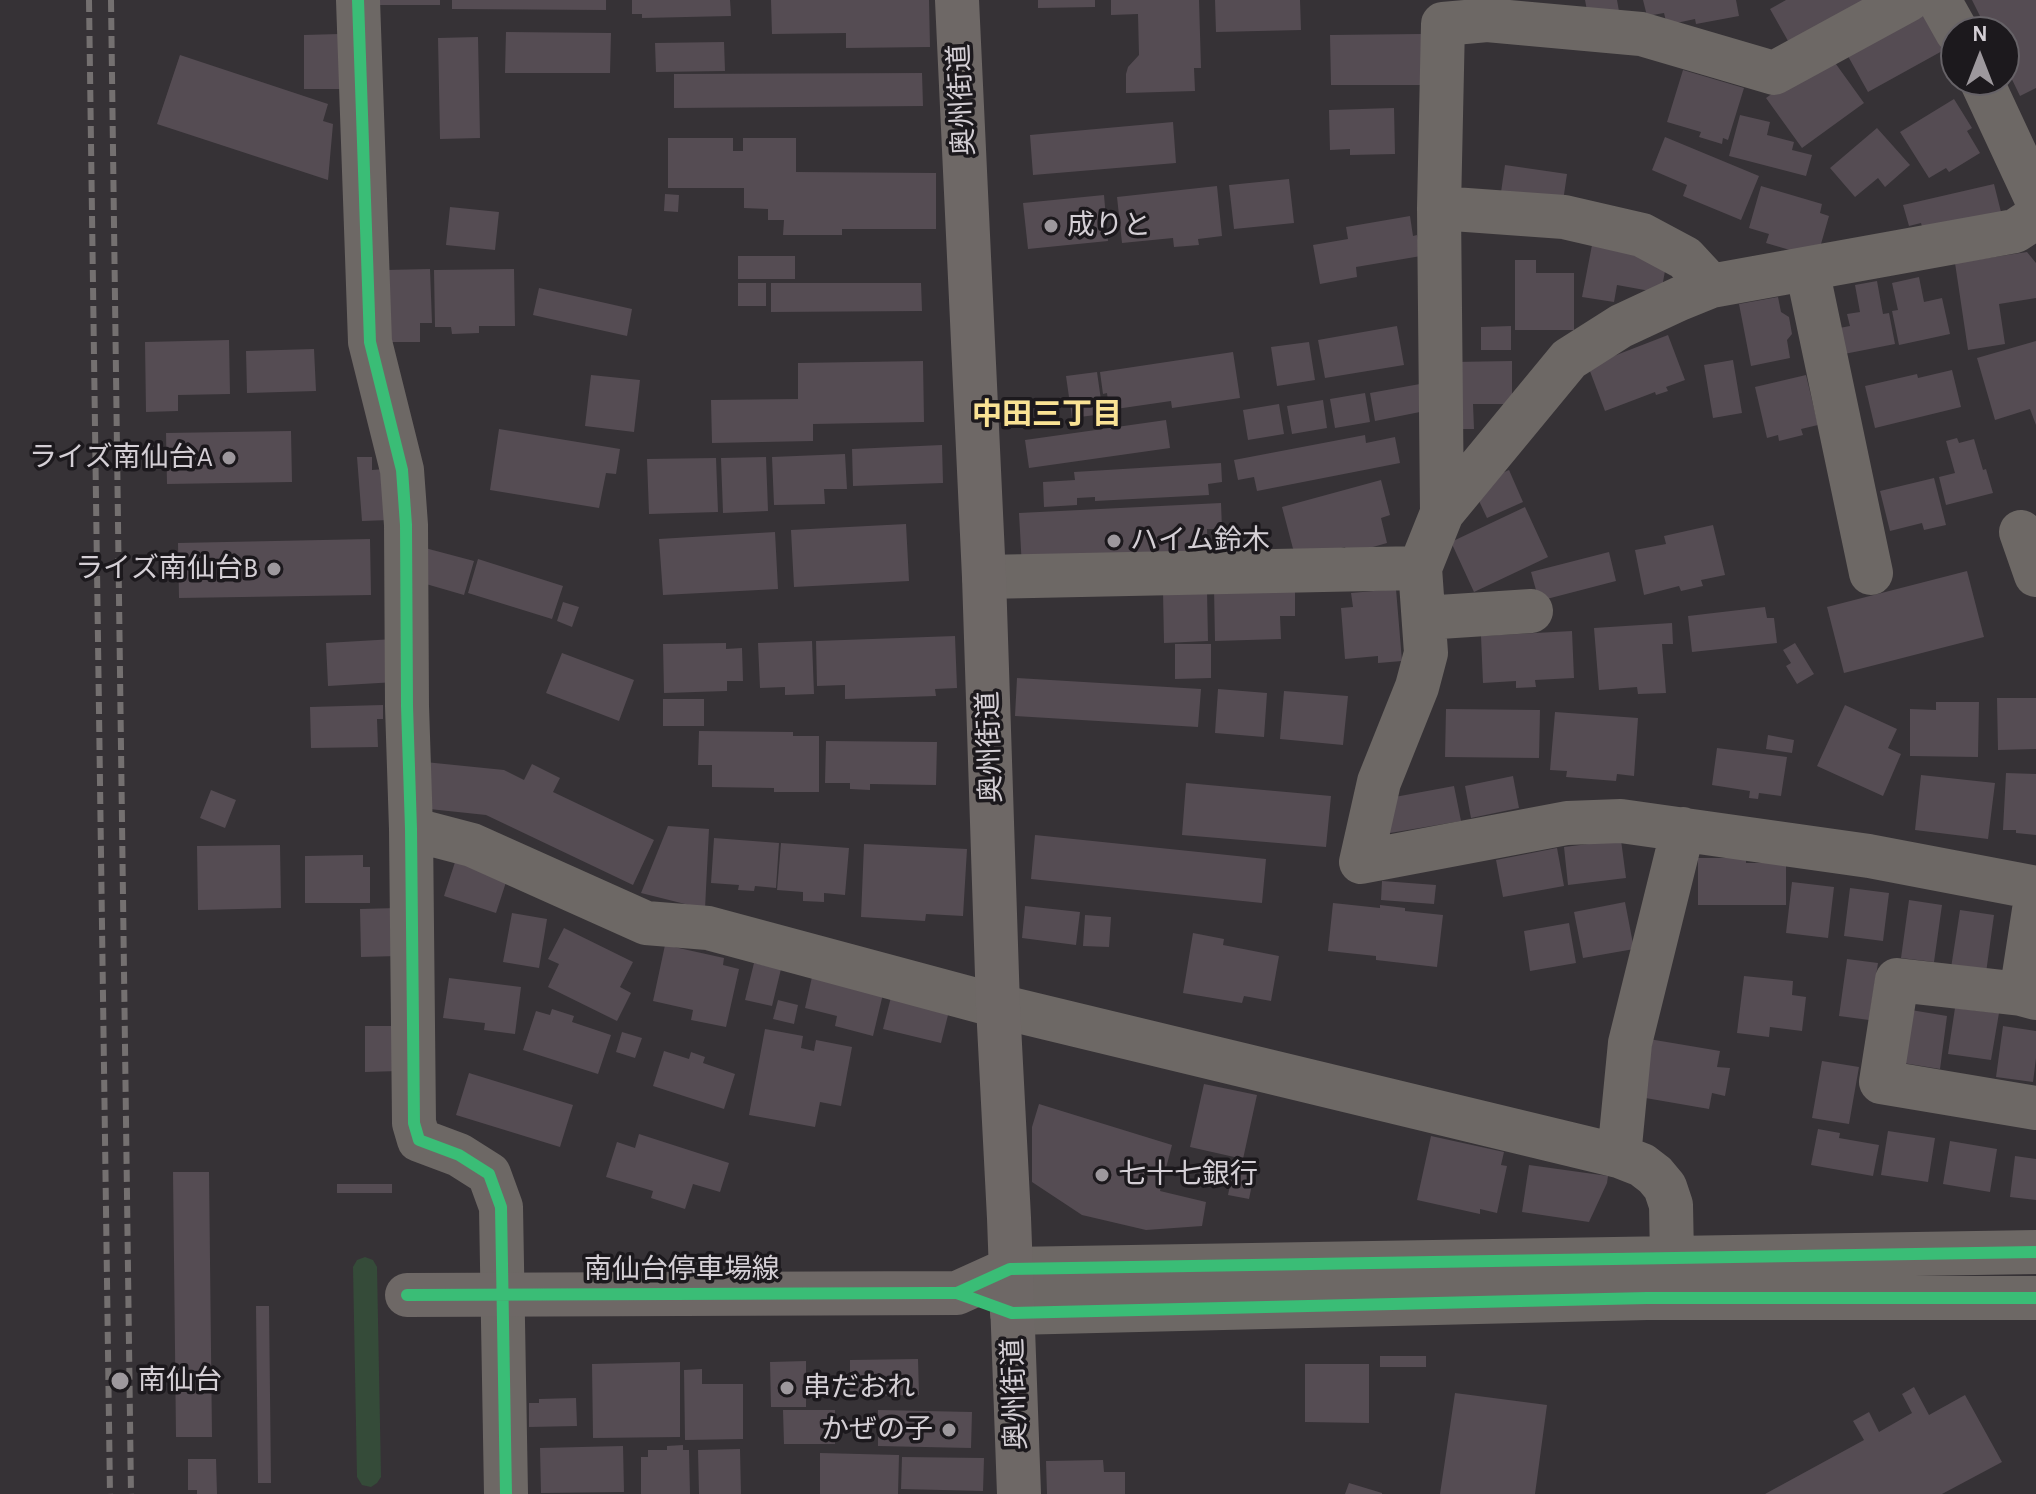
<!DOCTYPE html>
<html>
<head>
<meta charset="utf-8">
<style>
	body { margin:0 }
	#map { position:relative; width:2036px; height:1494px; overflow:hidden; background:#363236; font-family:"Alegreya Sans",sans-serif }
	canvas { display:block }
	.north { position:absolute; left:1940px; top:16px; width:80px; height:80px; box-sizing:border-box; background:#1c191d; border:2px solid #666267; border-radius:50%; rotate:0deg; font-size:22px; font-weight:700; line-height:32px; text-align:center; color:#d4cfd5 }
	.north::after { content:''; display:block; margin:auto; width:28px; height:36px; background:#9d989d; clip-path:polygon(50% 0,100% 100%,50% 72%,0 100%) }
</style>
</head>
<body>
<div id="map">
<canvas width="2036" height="1494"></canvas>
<div class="north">N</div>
</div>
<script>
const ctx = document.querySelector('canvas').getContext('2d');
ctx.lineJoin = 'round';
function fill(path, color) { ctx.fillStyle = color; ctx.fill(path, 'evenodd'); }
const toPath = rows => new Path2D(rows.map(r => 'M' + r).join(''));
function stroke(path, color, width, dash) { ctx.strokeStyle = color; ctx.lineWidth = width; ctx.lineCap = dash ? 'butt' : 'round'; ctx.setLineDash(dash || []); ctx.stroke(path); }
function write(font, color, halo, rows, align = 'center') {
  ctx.font = font + ' "Alegreya Sans","Noto Sans JP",sans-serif'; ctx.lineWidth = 7; ctx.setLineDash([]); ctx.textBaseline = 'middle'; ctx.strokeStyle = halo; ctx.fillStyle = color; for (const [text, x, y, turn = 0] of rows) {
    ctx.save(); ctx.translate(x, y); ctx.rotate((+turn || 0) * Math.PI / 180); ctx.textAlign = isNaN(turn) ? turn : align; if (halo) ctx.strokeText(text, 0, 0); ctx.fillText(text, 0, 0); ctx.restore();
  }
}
const green = toPath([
	[365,1257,373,1260,377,1267,381,1477,377,1483,371,1487,362,1485,357,1477,353,1267,357,1260]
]);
const building = toPath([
	[368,0,440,0,440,5,368,5],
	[452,0,606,0,606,10,452,9],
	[632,0,730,0,731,16,642,18,642,14,632,14],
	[771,0,929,0,930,47,846,48,846,33,772,34],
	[1038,0,1095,0,1095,7,1038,8],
	[1111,0,1199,0,1201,68,1194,68,1195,91,1126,93,1126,74,1128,67,1139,55,1138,14,1111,15],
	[1215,0,1300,0,1301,30,1216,32],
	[1585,0,1617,0,1620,17,1589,21],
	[1643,0,1736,0,1739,16,1696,24,1695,19,1667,25,1664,13,1647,16],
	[1786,0,1872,0,1792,48,1770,9],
	[1972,0,2036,0,2036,88,2020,96,2004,63,2004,32,1988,32],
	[1921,8,1944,50,1868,92,1844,49],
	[506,32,611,33,610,73,505,73],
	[339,34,340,89,304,89,304,35],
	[1421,34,1421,85,1331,85,1330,35],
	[478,37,480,138,440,139,438,38],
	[724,42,725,71,656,72,655,43],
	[1828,53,1864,103,1802,148,1766,98],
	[180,55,328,104,323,121,333,124,328,180,157,124],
	[1683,70,1744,88,1728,140,1723,138,1722,144,1699,137,1701,132,1667,122],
	[922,73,923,106,674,108,674,74],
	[1954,99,1972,128,1967,131,1980,153,1949,172,1946,168,1929,178,1900,132],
	[1394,108,1395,154,1350,155,1350,149,1330,150,1329,110],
	[1740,115,1770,122,1767,135,1794,142,1792,150,1812,155,1806,176,1729,156],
	[1173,122,1176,163,1033,175,1030,135],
	[1877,128,1910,165,1885,187,1878,178,1855,197,1830,168],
	[1665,137,1759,176,1741,220,1683,196,1687,185,1652,170],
	[668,138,733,138,733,151,743,151,743,138,796,138,796,172,936,173,936,229,842,229,842,235,783,235,784,220,768,220,768,209,744,208,744,188,668,188],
	[1505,165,1567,174,1562,208,1500,199],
	[1289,179,1294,223,1234,229,1229,185],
	[1994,184,2003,220,1925,238,1921,223,1909,226,1903,205],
	[1217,186,1222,236,1198,239,1199,245,1174,247,1173,238,1122,243,1117,197],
	[1761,186,1822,204,1820,213,1829,216,1817,258,1766,243,1769,234,1749,228],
	[665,194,679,195,678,212,664,211],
	[1104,195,1108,241,1028,249,1023,203],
	[450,207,499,212,495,250,446,245],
	[1410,216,1413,236,1417,235,1421,256,1356,267,1357,277,1320,284,1313,245,1348,239,1346,227],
	[1592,245,1667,260,1661,293,1617,285,1614,302,1582,297],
	[2027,252,2036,263,2036,298,1999,304,2005,344,1968,350,1955,263],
	[738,256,795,256,795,279,738,279],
	[1515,260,1536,260,1536,273,1574,273,1574,330,1515,330],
	[430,269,432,323,420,323,420,342,388,342,386,270],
	[514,269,515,326,479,326,479,333,452,334,451,327,435,327,434,270],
	[1919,277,1924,302,1942,298,1950,334,1899,345,1892,311,1898,310,1892,283],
	[1877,281,1883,314,1889,313,1895,344,1839,355,1834,329,1850,326,1847,314,1860,312,1855,285],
	[738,283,766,283,766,306,738,306],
	[771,283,921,283,922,311,771,312],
	[539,288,632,309,627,336,533,315],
	[1778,297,1781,312,1789,317,1792,334,1787,340,1790,358,1751,366,1739,304],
	[1397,326,1404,365,1325,378,1318,340],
	[1511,326,1511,350,1481,350,1481,327],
	[1668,335,1685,380,1666,387,1668,391,1656,395,1655,392,1605,411,1588,366],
	[229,340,230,394,178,395,178,411,146,412,145,342],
	[2036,341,2036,425,2030,409,1995,420,1977,358],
	[1309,342,1315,380,1277,386,1271,347],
	[314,349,316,391,247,393,246,351],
	[1233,352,1240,398,1172,408,1171,401,1109,410,1107,393,1103,394,1100,372],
	[1733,360,1742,413,1713,418,1704,365],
	[923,361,924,422,813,424,813,441,712,443,711,400,798,399,798,363],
	[1512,361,1512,404,1473,404,1474,429,1454,429,1453,362],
	[1952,370,1961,407,1875,428,1865,386,1917,374,1918,378],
	[1097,372,1103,414,1072,418,1066,376],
	[591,375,640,380,634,432,585,426],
	[1806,375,1818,425,1801,429,1803,435,1779,441,1778,435,1767,438,1755,387],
	[1420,384,1425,411,1375,421,1370,393],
	[1365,393,1370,422,1335,428,1330,399],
	[1323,400,1327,428,1292,434,1287,406],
	[1279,404,1284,434,1248,440,1243,410],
	[1166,420,1170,448,1029,468,1025,440],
	[499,429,620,449,616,474,606,473,599,508,490,490],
	[291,431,292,482,167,484,166,433],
	[1365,435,1366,443,1395,437,1400,463,1257,491,1254,477,1238,480,1234,460],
	[1957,438,1959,443,1974,439,1983,470,1986,469,1993,493,1946,505,1939,477,1955,473,1946,441],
	[942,445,943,483,853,486,852,449],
	[845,454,847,489,824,489,825,504,774,505,772,457],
	[357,457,372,457,372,470,385,469,389,520,362,521],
	[766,457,768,511,723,513,721,458],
	[716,458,718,512,649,514,647,459],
	[1221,463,1222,482,1208,484,1209,495,1095,501,1095,497,1077,498,1077,505,1044,507,1043,482,1075,480,1074,472],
	[1509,470,1523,502,1487,518,1472,486],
	[1934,478,1946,525,1924,530,1922,523,1890,531,1880,491],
	[1381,480,1390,515,1381,518,1387,543,1348,554,1345,547,1296,560,1282,507],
	[1221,503,1222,529,1207,529,1208,554,1022,568,1019,513],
	[1525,507,1548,557,1474,592,1451,542],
	[906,524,909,581,794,587,791,530],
	[1713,525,1725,575,1701,580,1703,586,1681,591,1679,586,1644,595,1635,550,1666,544,1664,536],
	[775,532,778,589,663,595,659,539],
	[370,539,371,595,179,598,178,543],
	[425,548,474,561,464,595,426,584],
	[1609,552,1616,581,1539,601,1531,572],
	[478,559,563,586,552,619,468,593],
	[1967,571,1984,637,1844,673,1827,607],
	[1295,586,1295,616,1280,616,1281,639,1215,641,1214,588],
	[1396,589,1402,661,1378,663,1378,656,1345,659,1341,608,1353,607,1351,593],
	[1207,590,1208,641,1164,643,1163,591],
	[563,602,579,607,572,627,557,621],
	[1765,607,1767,618,1774,618,1777,643,1692,652,1688,616],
	[1672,623,1673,644,1662,644,1666,693,1638,694,1637,687,1599,690,1594,628],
	[1572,631,1574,678,1535,680,1536,687,1516,688,1516,681,1483,683,1481,636],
	[955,636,957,688,935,689,936,696,845,699,845,685,817,686,816,641],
	[394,639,396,682,328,686,326,643],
	[812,641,814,694,785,695,785,687,760,688,758,643],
	[726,643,726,649,742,648,743,681,727,681,727,691,664,693,663,644],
	[1795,643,1814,674,1797,684,1786,666,1791,663,1783,650],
	[1175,644,1211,644,1211,678,1175,679],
	[562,653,634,680,619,721,546,693],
	[1017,678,1201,689,1198,727,1015,716],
	[1218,689,1267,693,1264,737,1215,733],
	[1284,691,1348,696,1343,745,1280,739],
	[1997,698,2036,698,2036,749,1998,750],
	[663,699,704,699,704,726,663,726],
	[1936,702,1979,702,1978,757,1910,756,1910,709,1936,710],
	[383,705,383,719,377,719,378,747,311,748,310,707],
	[1845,705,1897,729,1888,748,1901,754,1883,796,1817,766],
	[1446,709,1540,710,1539,758,1445,757],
	[1555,712,1638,718,1634,776,1617,774,1616,781,1566,777,1567,771,1550,770],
	[699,731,793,732,793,736,819,736,819,792,774,792,774,788,712,787,712,765,698,765],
	[1768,735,1794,740,1792,753,1766,749],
	[826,741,937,742,936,785,870,784,870,790,850,789,850,783,825,783],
	[1717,748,1787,757,1781,796,1759,793,1758,799,1749,798,1750,791,1712,785],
	[425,762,504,770,524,780,532,764,560,778,553,792,654,840,633,885,486,815,420,808],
	[2006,773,2036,774,2036,835,2016,833,2016,830,2003,830],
	[1921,775,1995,783,1988,839,1915,830],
	[1513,776,1519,808,1471,818,1465,786],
	[1186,783,1331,796,1326,847,1182,835],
	[1454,786,1461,821,1390,833,1384,799],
	[211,790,236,800,225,828,200,818],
	[668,826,709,829,705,909,641,893],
	[1035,835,1266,859,1262,903,1031,879],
	[714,838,779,843,776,888,755,886,754,891,738,890,739,885,711,883],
	[1621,840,1626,878,1568,885,1564,847],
	[781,843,849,848,845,895,824,893,824,902,803,901,803,892,777,890],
	[864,844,967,849,963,916,926,914,925,921,861,917],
	[280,845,281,908,198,910,197,846],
	[1557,848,1564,886,1503,897,1496,860],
	[363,855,363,867,370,867,370,903,305,903,305,856],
	[1698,858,1746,858,1746,863,1786,863,1786,905,1698,905],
	[456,859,508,876,496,913,444,896],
	[1382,881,1436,885,1434,904,1381,900],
	[1792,882,1834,887,1828,938,1786,933],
	[1850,888,1889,893,1883,941,1844,936],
	[1909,900,1942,905,1934,962,1901,958],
	[1625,902,1634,949,1583,958,1574,912],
	[1333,903,1380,908,1380,905,1405,908,1405,911,1443,915,1437,967,1376,960,1376,956,1328,951],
	[1025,906,1080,912,1076,945,1022,938],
	[397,908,398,956,361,957,360,909],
	[1960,910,1994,915,1986,973,1951,968],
	[512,913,547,919,539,968,503,962],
	[1085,915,1111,917,1109,947,1083,946],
	[1569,923,1576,963,1530,971,1524,931],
	[564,928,633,962,620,987,631,993,617,1021,548,987,559,964,548,959],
	[1193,933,1224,939,1223,945,1279,956,1271,1001,1244,996,1242,1003,1183,993],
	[665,945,724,958,723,965,739,969,726,1027,691,1020,693,1010,653,1001],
	[1847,959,1878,963,1869,1020,1839,1016],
	[754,963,781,969,772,1006,745,1000],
	[1744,976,1793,981,1792,995,1806,997,1802,1031,1770,1027,1769,1037,1737,1033],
	[812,977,883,994,873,1036,835,1026,837,1016,805,1008],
	[449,978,521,987,515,1034,484,1030,485,1023,443,1018],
	[891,997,949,1011,941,1043,883,1029],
	[778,1000,798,1005,794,1024,773,1019],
	[1955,1008,1999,1013,1991,1060,1948,1054],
	[552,1009,574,1016,572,1022,611,1035,598,1074,523,1050,536,1011,550,1015],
	[1911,1010,1947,1016,1940,1069,1903,1063],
	[365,1026,399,1026,399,1071,365,1072],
	[2003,1026,2036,1031,2036,1058,2033,1082,1996,1077],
	[765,1029,803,1036,801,1048,814,1051,816,1040,852,1047,841,1106,820,1102,815,1127,749,1115],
	[622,1032,642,1038,635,1058,616,1052],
	[1643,1038,1720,1051,1717,1067,1730,1068,1725,1096,1712,1093,1709,1109,1634,1096],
	[664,1051,689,1059,691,1052,705,1057,703,1063,735,1074,724,1109,653,1086],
	[1822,1061,1859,1067,1849,1124,1812,1118],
	[469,1073,573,1105,560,1147,456,1115],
	[1204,1084,1257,1095,1243,1159,1190,1147],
	[1039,1104,1172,1145,1160,1191,1206,1202,1202,1226,1146,1230,1082,1215,1032,1182,1032,1127],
	[1818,1129,1840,1133,1839,1138,1879,1145,1873,1176,1811,1165],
	[1888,1131,1935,1138,1928,1182,1881,1175],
	[639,1134,729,1163,720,1192,693,1184,685,1209,651,1198,653,1191,606,1177,617,1142,635,1148],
	[1431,1136,1504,1152,1501,1165,1507,1166,1497,1213,1480,1209,1480,1214,1417,1200],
	[1950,1141,1997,1149,1990,1192,1943,1184],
	[2015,1156,2036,1159,2036,1200,2010,1197],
	[1234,1165,1255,1170,1249,1199,1228,1195],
	[1529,1165,1608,1176,1607,1183,1589,1222,1522,1212],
	[173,1172,209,1172,212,1437,176,1437],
	[337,1184,392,1184,392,1193,337,1193],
	[256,1306,269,1306,271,1483,258,1483],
	[1380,1356,1426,1356,1426,1367,1380,1367],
	[918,1359,919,1395,850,1396,850,1360],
	[806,1361,806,1407,771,1407,770,1362],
	[680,1362,680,1437,593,1438,592,1364],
	[1305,1364,1369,1364,1369,1423,1305,1422],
	[702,1369,702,1384,743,1384,743,1439,685,1440,684,1370],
	[1914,1387,1929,1415,1965,1395,2002,1462,1942,1494,1765,1494,1864,1440,1853,1421,1869,1412,1879,1432,1912,1413,1902,1394],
	[1455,1393,1547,1405,1535,1494,1440,1494],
	[576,1398,577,1426,529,1427,529,1403,539,1403,539,1399],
	[783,1410,835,1410,835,1444,784,1444],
	[878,1410,972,1412,971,1448,878,1446],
	[683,1445,683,1450,689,1450,690,1494,641,1494,641,1457,648,1457,648,1450,667,1450,667,1446],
	[623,1446,624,1492,541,1493,540,1448],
	[740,1449,741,1494,699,1494,698,1450],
	[820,1453,899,1455,898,1494,820,1494],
	[902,1457,984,1458,983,1491,901,1489],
	[188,1459,216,1459,217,1494,197,1494,197,1490,188,1490],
	[1103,1460,1104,1472,1125,1472,1125,1494,1047,1494,1046,1461],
	[1349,1483,1382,1493,1382,1494,1345,1494]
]);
const minor = toPath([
	[358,0,370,342,402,470,406,525,407,706,411,829,414,1123,419,1140,459,1155,489,1174,501,1207,506,1494],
	[1939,0,1957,32],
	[1981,80,2036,198],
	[1439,208,1564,217,1642,235,1685,258,1711,286],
	[1807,269,1871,573],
	[1442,513,1439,208,1443,24,1487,20,1641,34,1774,73,1908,0],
	[2021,532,2036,575],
	[1420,568,1426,653,1417,687,1379,782,1361,862,1567,823,1621,821,1869,856,2036,888],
	[984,577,1420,568,1442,513,1569,359,1621,326,1679,299,1711,286,2015,231,2036,217],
	[1424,618,1531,611],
	[411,829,472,845,646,923,708,928,998,1006,1619,1156,1642,1165,1655,1175,1665,1187,1671,1205,1672,1257],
	[2021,994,2036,897],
	[2036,998,2021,994,1897,980,1881,1082,2036,1108],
	[1619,1156,1630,1043,1683,829],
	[1010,1269,2036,1252],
	[1012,1313,1647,1298,2036,1298]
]);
const major = toPath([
	[957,0,984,577,998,1006,1009,1218,1019,1494],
	[407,1295,957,1293,1010,1269]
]);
const rail = toPath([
	[89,0,110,1494],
	[111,0,131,1494]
]);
const cycleway = toPath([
	[358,0,370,342,402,470,406,525,407,706,411,829,414,1123,419,1140,459,1155,489,1174,501,1207,506,1494],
	[957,1293,1012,1313,1647,1298,2036,1298],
	[407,1295,938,1293,957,1293,1010,1269,2036,1252]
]);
const markers = [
	[1051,226,8,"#9d989d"],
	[229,458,8,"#9d989d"],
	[1114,541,8,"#9d989d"],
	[274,569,8,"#9d989d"],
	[1102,1175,8,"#9d989d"],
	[120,1381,10,"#9d989d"],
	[787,1388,8,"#9d989d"],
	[949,1430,8,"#9d989d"]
];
const streetNames = [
	["奥州街道",962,100,-93],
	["奥州街道",990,747,-92],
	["南仙台停車場線",682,1270],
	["奥州街道",1015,1394,-92]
];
const poiNames = [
	["成りと",1067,226],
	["ライズ南仙台A",213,458,"right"],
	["ハイム鈴木",1130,541],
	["ライズ南仙台B",258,569,"right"],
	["七十七銀行",1118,1175],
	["南仙台",138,1381],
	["串だおれ",803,1388],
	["かぜの子",933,1430,"right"]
];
const neighbourhoodNames = [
	["中田三丁目",1047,415]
];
fill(green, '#354b39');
fill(building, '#554c53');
stroke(minor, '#6d6865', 44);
stroke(major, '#6e6866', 44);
stroke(rail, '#747070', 6, [12, 6]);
stroke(cycleway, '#3abd76', 12);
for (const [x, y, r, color] of markers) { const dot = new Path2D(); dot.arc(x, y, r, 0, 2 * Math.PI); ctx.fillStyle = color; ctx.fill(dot); stroke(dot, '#1c191d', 3); }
write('28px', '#d4cfd5', '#1c191d', streetNames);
write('28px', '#d4cfd5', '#1c191d', poiNames, 'left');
write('bold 30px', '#f9e294', '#1c191d', neighbourhoodNames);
</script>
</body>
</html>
